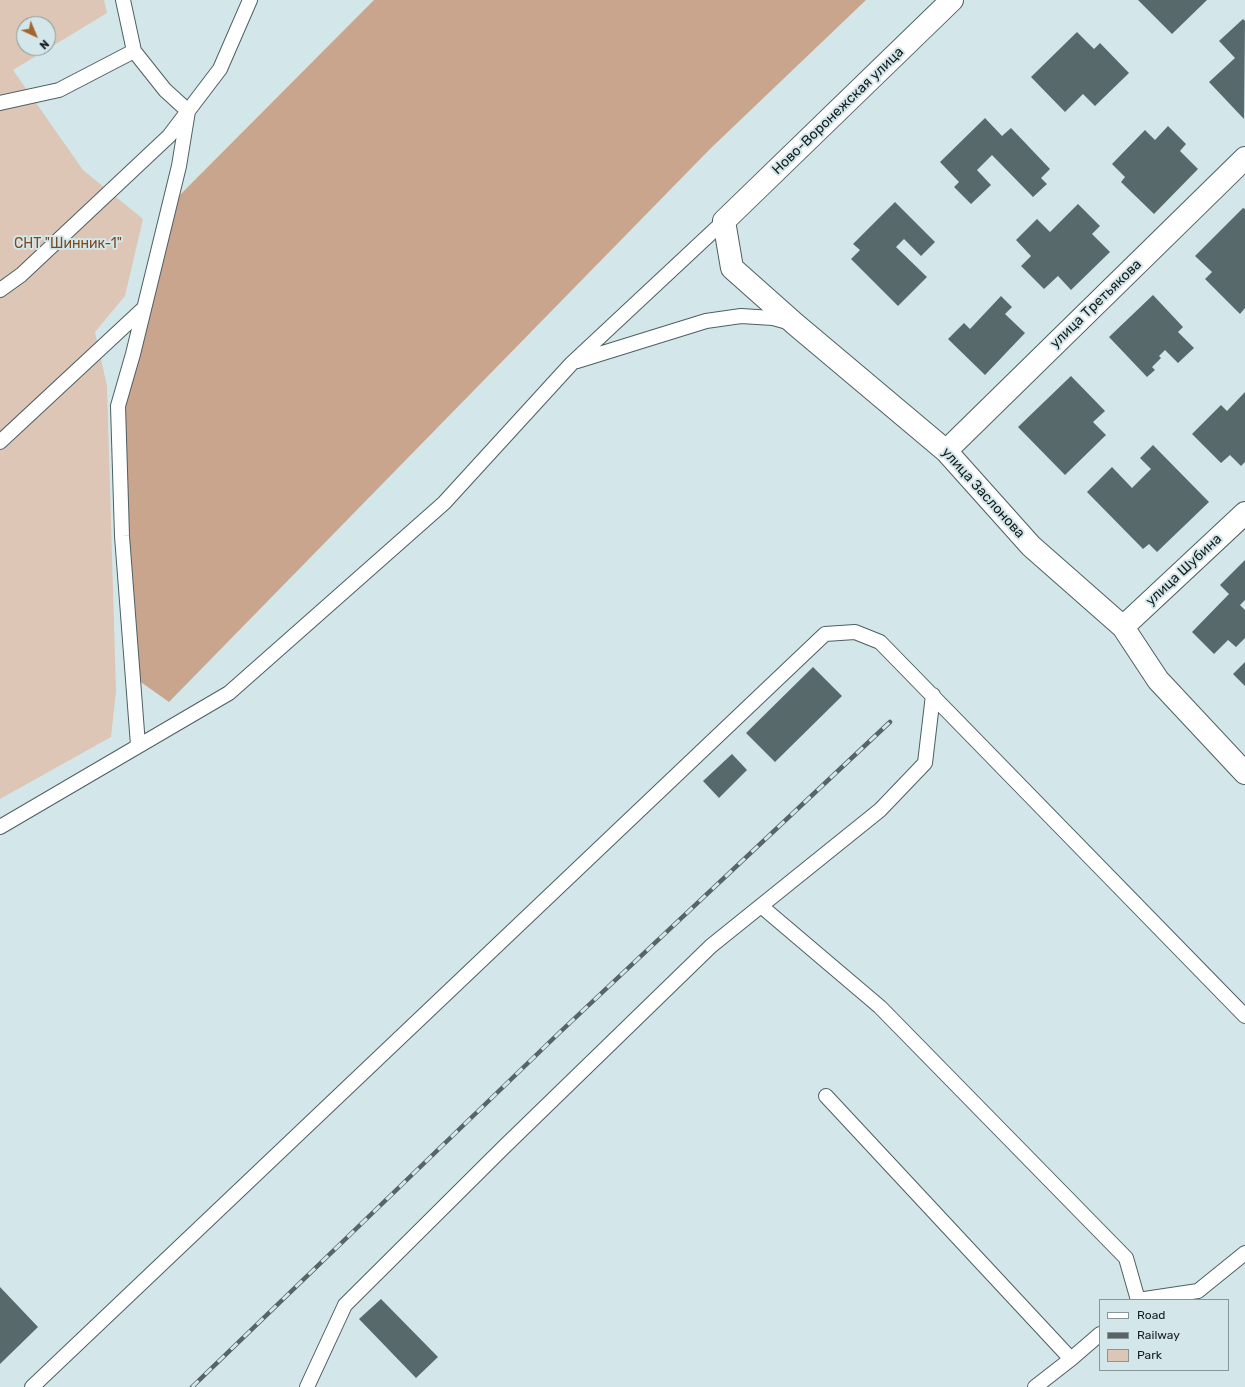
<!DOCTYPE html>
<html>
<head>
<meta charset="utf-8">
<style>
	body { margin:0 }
	#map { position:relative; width:1245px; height:1387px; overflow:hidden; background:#d3e7ea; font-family:Rubik,sans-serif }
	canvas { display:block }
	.legend { position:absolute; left:1099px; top:1299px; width:130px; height:72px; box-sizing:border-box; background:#d3e7ea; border:1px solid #879698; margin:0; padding:5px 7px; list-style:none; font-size:12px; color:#141c1d }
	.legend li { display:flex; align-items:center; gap:8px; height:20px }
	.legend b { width:20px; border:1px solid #879698 }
	.north { position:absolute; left:16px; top:16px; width:40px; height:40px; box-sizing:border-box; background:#d3e7ea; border:1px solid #879698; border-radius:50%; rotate:136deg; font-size:11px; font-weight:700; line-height:16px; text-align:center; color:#141c1d }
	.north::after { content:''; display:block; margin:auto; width:14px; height:18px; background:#a5642f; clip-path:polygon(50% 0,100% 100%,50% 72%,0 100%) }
</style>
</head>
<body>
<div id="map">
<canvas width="1245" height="1387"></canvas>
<ul class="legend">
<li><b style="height:5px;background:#fff"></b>Road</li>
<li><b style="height:5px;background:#586466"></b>Railway</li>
<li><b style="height:11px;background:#ddc6b6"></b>Park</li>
</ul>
<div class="north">N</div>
</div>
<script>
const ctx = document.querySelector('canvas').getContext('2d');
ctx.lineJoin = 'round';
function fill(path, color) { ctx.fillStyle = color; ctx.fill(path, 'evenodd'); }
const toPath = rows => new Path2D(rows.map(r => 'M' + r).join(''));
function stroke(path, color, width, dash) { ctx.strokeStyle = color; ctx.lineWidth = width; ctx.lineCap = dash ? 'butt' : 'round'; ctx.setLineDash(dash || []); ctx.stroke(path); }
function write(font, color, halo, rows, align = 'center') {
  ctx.font = font + ' Rubik,sans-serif'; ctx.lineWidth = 4; ctx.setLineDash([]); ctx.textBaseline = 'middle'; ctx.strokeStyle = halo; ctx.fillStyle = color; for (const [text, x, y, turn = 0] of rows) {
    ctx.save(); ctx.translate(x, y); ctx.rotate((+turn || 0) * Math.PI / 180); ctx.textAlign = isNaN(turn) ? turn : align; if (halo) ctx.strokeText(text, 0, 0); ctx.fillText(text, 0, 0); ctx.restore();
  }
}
const green = toPath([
	[0,0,104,0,107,13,13,70,83,170,143,219,125,296,95,332,107,386,116,691,111,737,0,799],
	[24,24,48,24,48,48,24,48]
]);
const forest = toPath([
	[374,0,866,0,710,149,169,702,128,673,123,395,159,216]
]);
const building = toPath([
	[1138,0,1207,0,1172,34],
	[1243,19,1245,21,1244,119,1209,82,1235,58,1219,41],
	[1077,32,1094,49,1100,43,1129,73,1095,106,1083,94,1065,112,1031,77],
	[985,118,1002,136,1011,128,1050,169,1041,178,1047,184,1033,197,992,155,977,170,991,185,971,204,954,187,959,182,940,162],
	[1168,126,1186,144,1180,151,1198,169,1154,214,1121,182,1125,177,1112,164,1145,130,1155,140],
	[895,202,935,242,921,256,904,239,896,247,927,277,898,306,851,259,860,250,853,244],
	[1078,204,1100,226,1092,234,1110,252,1071,290,1058,276,1044,289,1021,266,1031,256,1016,240,1037,219,1050,232],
	[1243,208,1245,209,1245,308,1240,314,1205,279,1212,272,1195,256],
	[1153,295,1183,327,1178,332,1194,348,1178,363,1165,350,1159,356,1161,358,1152,367,1155,370,1147,377,1109,337],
	[1001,296,1012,307,1005,314,1025,333,985,375,948,339,964,323,970,329],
	[1071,376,1105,411,1093,422,1106,435,1065,475,1018,427],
	[1245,392,1245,462,1241,466,1230,455,1221,463,1192,434,1221,405,1227,411],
	[1153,445,1209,502,1157,552,1149,544,1143,549,1087,492,1112,467,1132,488,1151,469,1140,458],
	[1245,560,1245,600,1240,605,1245,610,1245,638,1236,647,1228,640,1214,654,1192,632,1229,594,1220,585],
	[1245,662,1245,686,1233,674],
	[813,667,842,696,775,762,746,733],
	[732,754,747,770,719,798,703,781],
	[0,1287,38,1327,0,1364],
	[381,1299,438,1357,416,1378,359,1319]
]);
const service = toPath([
	[123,0,134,51,165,90,188,111,179,166,133,354,118,406,122,536,138,745],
	[0,103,59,90,134,51],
	[0,290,21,275,169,136,220,69,250,0],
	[577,361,706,321,741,316,773,318,791,323],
	[0,442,144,308],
	[0,827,229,693,444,503,572,363,724,221],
	[761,906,880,1007,1126,1258,1138,1300],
	[826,1096,1071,1359],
	[1138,1300,1198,1291,1245,1253],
	[32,1387,825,634,855,632,880,642,1245,1016],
	[307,1387,345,1305,504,1147,711,946,880,810,925,763,933,695],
	[1035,1387,1071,1359,1100,1334]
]);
const minor = toPath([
	[952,0,724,221,732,268,795,324,946,451,1031,546,1123,627,1158,680,1245,773],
	[946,451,1245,158],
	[1123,627,1245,513]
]);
const rail = toPath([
	[192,1387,558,1034,890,722]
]);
const streetNames = [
	["Ново-Воронежская улица",838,111,-44],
	["улица Третьякова",1096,304,-44],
	["улица Заслонова",983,493,48],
	["улица Шубина",1184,570,-43]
];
const parkNames = [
	["СНТ \"Шинник-1\"",68,244]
];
fill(green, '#ddc6b6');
fill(forest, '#c8a58c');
fill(building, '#57696b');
stroke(service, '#4e5f62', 16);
stroke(minor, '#4e5f62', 24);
stroke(service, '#fff', 14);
stroke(minor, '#fff', 22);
stroke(rail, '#586466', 4.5);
stroke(rail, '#d3e7ea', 3, [9]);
write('14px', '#141c1d', '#d3e7ea', streetNames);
write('14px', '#794a23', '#d3e7ea', parkNames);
</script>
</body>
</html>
